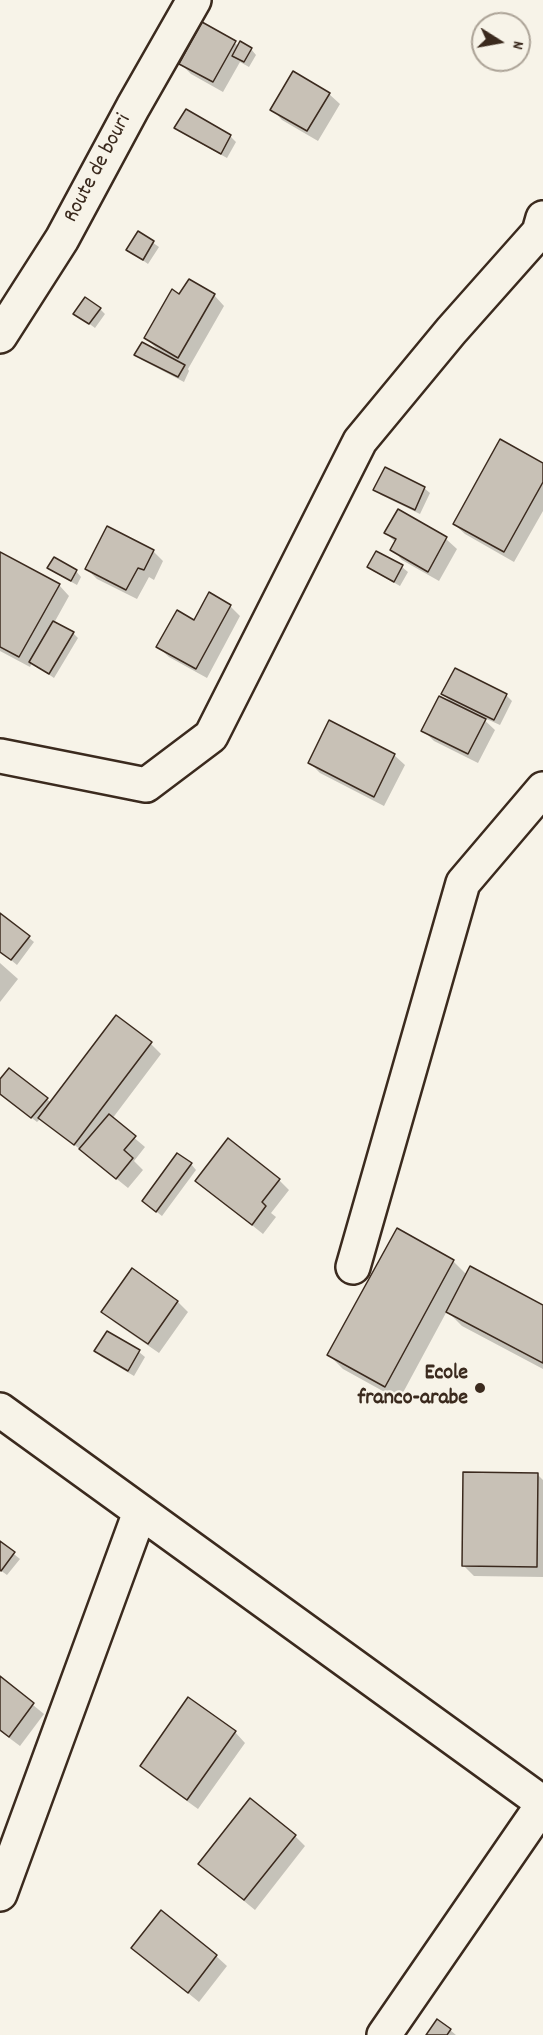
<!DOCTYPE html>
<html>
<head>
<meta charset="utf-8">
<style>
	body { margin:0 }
	#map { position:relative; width:543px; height:2035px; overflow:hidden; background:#f7f3e8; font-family:Dekko,sans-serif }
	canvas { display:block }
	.north { position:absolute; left:471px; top:12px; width:60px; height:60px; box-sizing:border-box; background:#f7f3e8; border:2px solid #aca397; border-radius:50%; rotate:101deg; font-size:16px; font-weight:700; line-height:24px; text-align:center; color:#3b2a1e }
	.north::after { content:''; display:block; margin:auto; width:21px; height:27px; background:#3b2a1e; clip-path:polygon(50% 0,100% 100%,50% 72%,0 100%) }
</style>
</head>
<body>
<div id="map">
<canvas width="543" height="2035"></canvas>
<div class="north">N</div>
</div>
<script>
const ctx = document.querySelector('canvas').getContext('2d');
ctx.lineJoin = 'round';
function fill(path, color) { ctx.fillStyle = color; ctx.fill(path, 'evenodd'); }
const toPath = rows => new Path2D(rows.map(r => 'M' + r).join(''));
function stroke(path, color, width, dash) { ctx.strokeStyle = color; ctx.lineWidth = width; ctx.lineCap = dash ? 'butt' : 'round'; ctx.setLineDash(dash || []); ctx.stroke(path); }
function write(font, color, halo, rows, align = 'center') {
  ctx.font = font + ' Dekko,sans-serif'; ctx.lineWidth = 4.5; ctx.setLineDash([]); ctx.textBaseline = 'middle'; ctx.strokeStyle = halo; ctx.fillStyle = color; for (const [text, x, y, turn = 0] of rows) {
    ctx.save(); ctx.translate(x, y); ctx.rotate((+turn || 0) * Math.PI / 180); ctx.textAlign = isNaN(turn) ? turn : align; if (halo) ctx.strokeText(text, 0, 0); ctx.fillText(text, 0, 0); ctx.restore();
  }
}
const shadow = toPath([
	[202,24,239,46,251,49,256,55,249,67,240,62,223,92,191,74,181,64],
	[329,94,340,104,318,141,282,120,272,109],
	[186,111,231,137,236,142,227,158,182,133,176,127],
	[139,233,159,247,148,264,128,250],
	[214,295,224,306,188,369,189,371,184,382,142,360,136,355,160,352,146,338,180,296],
	[100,309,105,314,95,328,75,313],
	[543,465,543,511,514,562,465,534,454,524],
	[424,488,430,493,420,514,381,495,375,490],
	[398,511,446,539,457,549,439,581,402,560,392,549,396,543,386,533],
	[153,551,163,561,154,580,149,577,137,599,97,579,86,568],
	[0,554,59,585,69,596,54,623,73,633,78,638,54,678,32,663,30,667,0,651],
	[369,566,402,567,408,572,400,586,375,572],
	[49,568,76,571,81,577,77,585,55,573],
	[230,606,240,616,207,678,169,657,158,647,194,622],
	[455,670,506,695,512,701,500,725,480,716,495,730,478,763,434,741,423,730,453,704,443,694],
	[394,755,405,765,384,806,320,773,310,763],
	[0,914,34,942,17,965,0,951],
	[0,963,18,979,0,1002],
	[151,1044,161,1054,112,1119,145,1147,134,1161,143,1170,128,1188,41,1118,37,1122,0,1093,0,1081,47,1099,51,1103],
	[191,1164,196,1170,162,1216,149,1206],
	[279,1180,289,1190,271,1213,276,1217,263,1234,197,1181],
	[453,1261,467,1275,543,1307,543,1369,462,1326,447,1311,399,1400,343,1369,329,1355],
	[132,1270,178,1302,188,1312,159,1353,114,1322,103,1311],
	[107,1333,139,1352,145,1357,134,1376,102,1357,96,1351],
	[538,1475,543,1480,543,1577,474,1576,463,1565],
	[0,1543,20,1559,7,1575,0,1570],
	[0,1678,44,1714,20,1746,0,1731],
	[235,1732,245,1743,198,1809,152,1776,142,1766],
	[295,1836,305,1846,255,1910,211,1874],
	[133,1948,216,1956,227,1966,199,2002],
	[450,2030,456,2035,427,2035]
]);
const building = toPath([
	[202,22,236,41,213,82,179,64,202,22],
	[240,41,252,48,244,62,232,56,240,41],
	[293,71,330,93,307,131,270,110,293,71],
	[186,109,231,135,221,154,174,128,186,109],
	[138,231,154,241,143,260,126,250,138,231],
	[189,279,215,294,178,358,144,338,172,289,179,294,189,279],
	[85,297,101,308,89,324,73,314,85,297],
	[142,342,185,365,178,377,134,355,142,342],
	[500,439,543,463,543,482,504,552,453,524,500,439],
	[385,467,425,487,415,510,373,490,385,467],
	[398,509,447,537,428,572,390,550,396,539,384,533,398,509],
	[107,526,154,550,144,570,138,568,126,590,85,569,107,526],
	[376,551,403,565,394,582,367,567,376,551],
	[0,552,60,584,19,657,0,647,0,552],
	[54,557,77,570,71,581,47,568,54,557],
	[209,592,231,605,196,669,156,647,177,610,194,620,209,592],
	[53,621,74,632,49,674,29,662,53,621],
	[455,668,507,694,494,720,441,694,455,668],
	[439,696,486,719,468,754,421,731,439,696],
	[329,720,395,754,374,797,308,763,329,720],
	[0,913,30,936,11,960,0,952,0,913],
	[116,1015,152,1042,74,1145,38,1118,116,1015],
	[9,1068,48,1098,31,1118,0,1094,0,1079,9,1068],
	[109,1114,136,1136,124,1150,133,1158,116,1179,79,1149,109,1114],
	[228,1138,280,1179,262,1202,266,1206,252,1225,195,1181,228,1138],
	[177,1153,192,1163,156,1212,142,1201,177,1153],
	[397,1228,454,1260,385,1387,327,1355,397,1228],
	[470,1266,543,1305,543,1363,446,1312,470,1266],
	[132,1268,178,1301,148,1344,101,1312,132,1268],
	[107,1331,140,1350,128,1371,94,1351,107,1331],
	[463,1472,538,1473,537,1567,462,1566,463,1472],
	[0,1541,15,1552,1,1571,0,1570,0,1541],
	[0,1676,34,1703,9,1737,0,1730,0,1676],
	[188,1697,236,1731,187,1800,140,1766,188,1697],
	[250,1798,296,1835,244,1900,198,1864,250,1798],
	[161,1910,217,1955,188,1993,131,1948,161,1910],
	[437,2019,451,2029,447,2035,426,2035,437,2019]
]);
const minor = toPath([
	[0,336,62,239,133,107,194,0],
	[0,756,146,785,211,736,360,441,451,331,539,232,543,218],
	[353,1267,463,883,543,789],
	[0,1410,543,1803],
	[0,1894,140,1512],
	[384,2035,543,1804]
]);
const markers = [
	[480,1388,6,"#3b2a1e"]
];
const streetNames = [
	["Route de bouri",99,169,-62]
];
const poiNames = [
	["Ecole",468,1375],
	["franco-arabe",468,1400]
];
fill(shadow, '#0003');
fill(building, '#c8c1b6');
stroke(building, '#3b2a1e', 1.5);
stroke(minor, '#3b2a1e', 38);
stroke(minor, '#f7f3e8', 33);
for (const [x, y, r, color] of markers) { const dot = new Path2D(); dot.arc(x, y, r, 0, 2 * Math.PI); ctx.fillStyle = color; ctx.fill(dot); stroke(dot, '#f7f3e8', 2); }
write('22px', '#3b2a1e', '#f7f3e8', streetNames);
write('bold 22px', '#3b2a1e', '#f7f3e8', poiNames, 'right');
</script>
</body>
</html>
